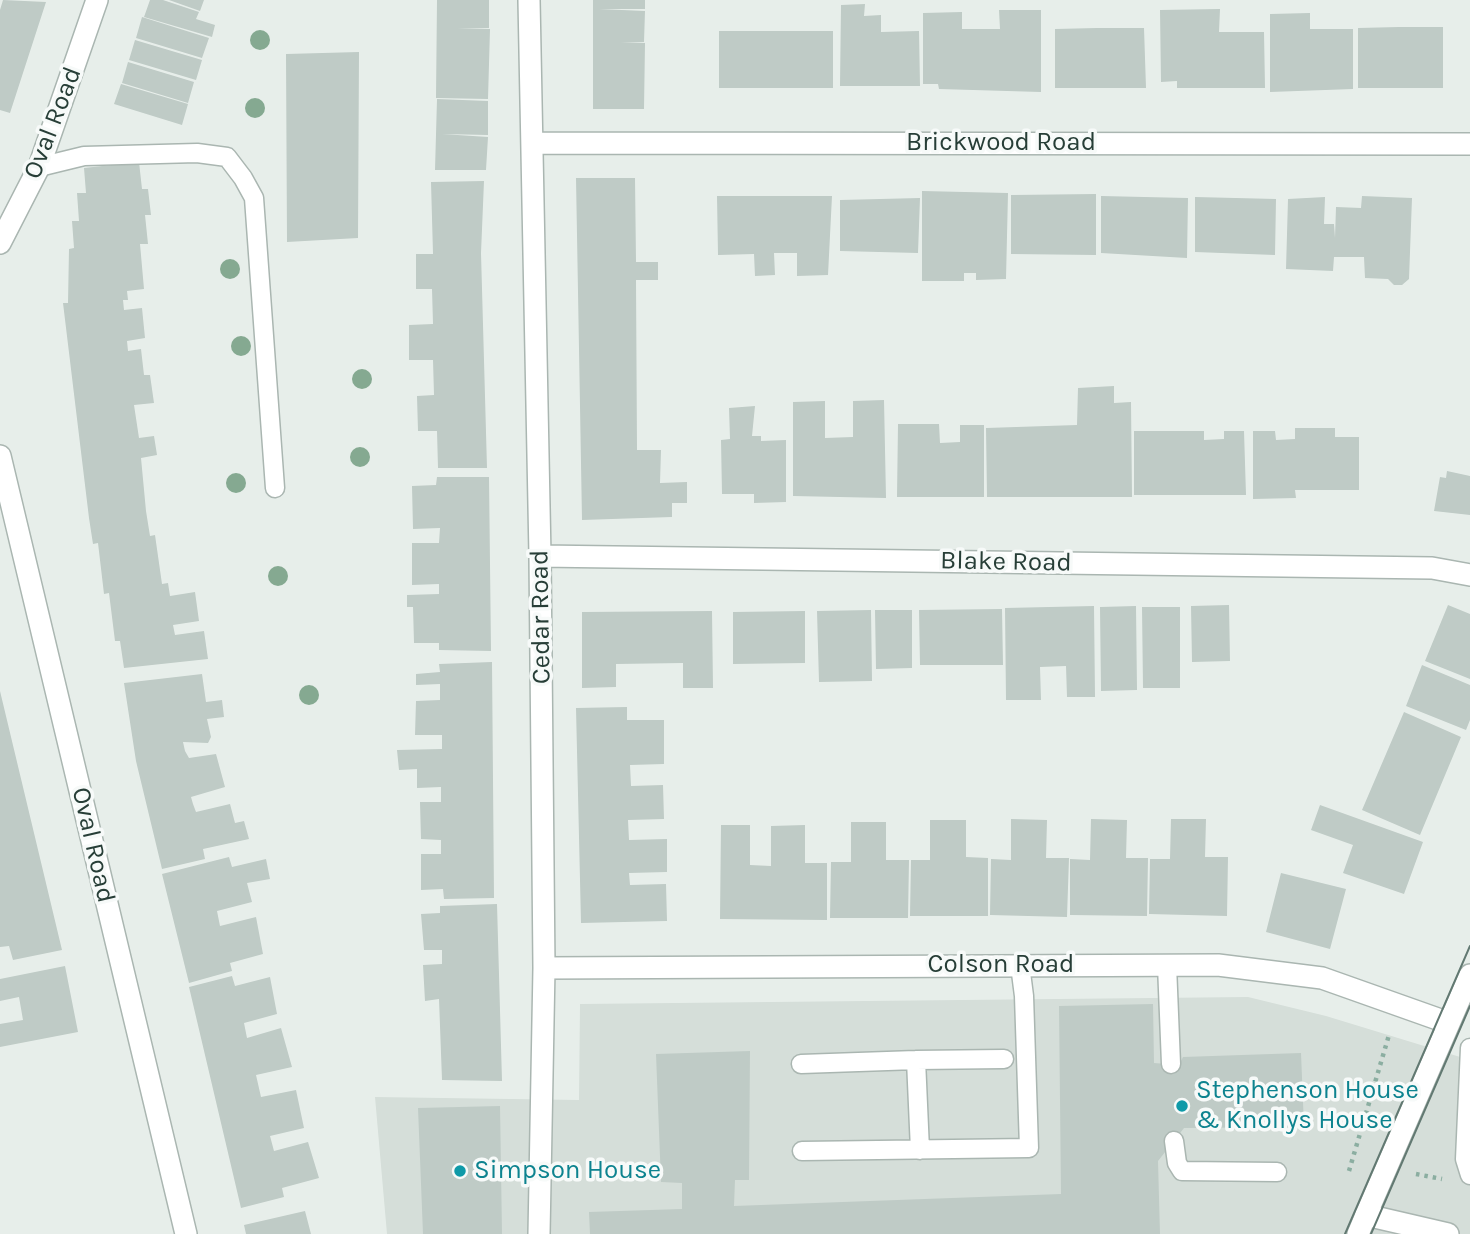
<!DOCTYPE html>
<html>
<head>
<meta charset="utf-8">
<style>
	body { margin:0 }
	canvas { display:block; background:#e7eeea }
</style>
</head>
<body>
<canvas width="1470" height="1234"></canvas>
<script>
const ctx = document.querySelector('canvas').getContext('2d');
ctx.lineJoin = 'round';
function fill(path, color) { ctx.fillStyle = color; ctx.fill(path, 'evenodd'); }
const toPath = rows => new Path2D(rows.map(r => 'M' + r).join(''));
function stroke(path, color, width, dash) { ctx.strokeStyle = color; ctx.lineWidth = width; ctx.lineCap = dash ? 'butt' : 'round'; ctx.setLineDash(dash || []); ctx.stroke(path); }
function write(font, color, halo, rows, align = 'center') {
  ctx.font = font + ' Karla,sans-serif'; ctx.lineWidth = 7; ctx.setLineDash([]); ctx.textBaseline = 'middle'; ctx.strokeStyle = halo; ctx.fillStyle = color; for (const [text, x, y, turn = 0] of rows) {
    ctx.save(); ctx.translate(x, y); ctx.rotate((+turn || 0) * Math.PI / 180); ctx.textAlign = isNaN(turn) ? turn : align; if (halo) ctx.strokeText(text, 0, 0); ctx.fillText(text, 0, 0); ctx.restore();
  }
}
const built = toPath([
	[1248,997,1326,1016,1470,1060,1470,1234,387,1234,375,1097,579,1100,580,1004]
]);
const building = toPath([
	[3,0,46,2,10,113,0,110,0,10],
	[150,0,163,0,199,12,196,19,215,25,212,37,144,17],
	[169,0,204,0,200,11],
	[437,0,489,0,489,28,457,28,490,29,488,99,436,98],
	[593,0,645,0,645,9,599,9,645,11,644,42,621,42,645,43,644,109,593,109],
	[865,4,864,16,881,15,881,32,919,31,920,86,840,86,841,5],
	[1220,9,1219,32,1264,32,1265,88,1177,88,1177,81,1161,82,1160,10],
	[999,10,1041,10,1041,92,939,89,938,84,923,84,923,13,962,12,962,29,1000,29],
	[1310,13,1310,29,1353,29,1353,89,1270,92,1270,14],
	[142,17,209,38,202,58,136,38],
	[1399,27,1443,27,1443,88,1358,88,1358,28],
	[1097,28,1144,28,1146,88,1055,88,1055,29],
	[719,31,833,31,833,88,719,88],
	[135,40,202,60,196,80,129,60],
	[359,52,358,238,287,242,286,54],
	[128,62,194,82,188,103,122,83],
	[121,84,188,104,182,125,114,104],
	[437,99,488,101,488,135,442,134,488,137,486,170,435,170],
	[139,162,142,189,148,189,151,215,145,215,148,244,140,244,144,289,127,291,128,300,123,300,124,310,142,308,145,338,127,341,128,351,141,349,144,375,150,375,154,403,134,405,139,438,154,436,157,455,141,458,146,511,150,536,155,535,162,584,168,583,170,596,195,592,199,621,173,625,175,635,204,631,208,659,124,668,120,641,115,641,109,593,104,594,98,543,93,544,89,518,63,303,68,303,69,249,74,248,72,221,79,221,77,193,86,193,84,168],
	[576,178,635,178,636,262,658,262,658,280,636,280,637,450,661,450,660,483,687,482,687,503,672,503,672,517,582,520],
	[484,181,481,253,487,468,438,468,437,431,418,431,417,396,434,395,433,360,409,360,409,325,433,324,432,289,416,289,416,254,433,254,431,182],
	[922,191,1008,193,1006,279,976,280,976,273,964,273,964,281,922,281],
	[1096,194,1096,255,1011,254,1011,195],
	[717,196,832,196,828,275,797,276,797,253,774,253,775,275,755,276,754,254,718,255],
	[1101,196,1188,198,1187,258,1101,253],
	[1362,196,1412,198,1409,279,1402,285,1394,285,1388,279,1365,278,1364,257,1334,257,1333,271,1286,269,1288,199,1325,197,1324,224,1334,224,1335,238,1336,207,1361,208],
	[1195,197,1276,199,1275,255,1195,252],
	[920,198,918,253,840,251,840,200],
	[1114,386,1114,403,1131,402,1132,497,987,497,986,428,1077,425,1078,388],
	[884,400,886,498,793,496,793,402,825,401,825,438,853,437,853,401],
	[755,406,752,436,761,436,761,441,786,440,786,502,754,503,754,494,722,494,721,440,730,439,729,408],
	[898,424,939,424,940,443,960,442,960,425,984,425,984,497,897,497],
	[1295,428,1335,428,1335,437,1359,437,1359,490,1295,490,1296,498,1253,499,1253,431,1275,431,1276,440,1295,439],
	[1134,431,1204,431,1204,440,1224,439,1224,431,1244,431,1246,495,1134,495],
	[1447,471,1470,476,1470,515,1434,511,1440,477,1446,478],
	[437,477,489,477,491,651,439,650,439,643,414,643,413,607,407,607,407,595,439,594,439,584,412,585,412,543,439,543,440,528,413,529,412,486,436,485],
	[1229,605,1230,661,1192,662,1191,606],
	[1448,605,1470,614,1470,679,1425,661],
	[1094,606,1095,697,1067,697,1066,666,1040,667,1041,700,1006,700,1005,608],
	[1136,606,1137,690,1101,691,1100,607],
	[1142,607,1180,607,1180,688,1143,688],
	[1002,609,1003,665,920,665,919,610],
	[871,610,872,681,819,682,817,611],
	[875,610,912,610,912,668,876,669],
	[712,611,713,688,683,688,683,663,616,664,616,687,582,688,582,612],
	[805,611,805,663,733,664,733,612],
	[492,662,494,898,444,899,443,889,421,890,421,854,441,854,441,840,421,839,420,802,441,802,441,787,417,788,417,769,399,770,397,750,442,749,442,735,415,735,416,701,440,700,440,684,416,685,416,674,440,672,439,664],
	[1422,665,1470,685,1470,720,1466,730,1406,706],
	[202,674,206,702,222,700,224,717,207,719,211,737,208,743,183,742,185,751,189,758,216,754,225,787,191,797,193,804,196,812,230,804,235,823,244,821,249,839,203,849,205,859,162,869,136,761,124,683],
	[0,691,62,950,13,960,9,946,0,947],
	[627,707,627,720,664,720,664,764,630,765,631,786,663,785,664,819,628,820,629,840,667,839,667,872,629,873,630,885,666,884,667,921,581,923,576,708],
	[1404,712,1461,737,1420,835,1362,810],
	[1320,805,1423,842,1404,894,1343,873,1353,845,1311,830],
	[1011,819,1047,820,1046,858,1069,858,1067,917,990,915,991,859,1011,860],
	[1091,819,1127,820,1126,858,1148,858,1147,916,1070,915,1070,859,1090,860],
	[1171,819,1206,819,1205,857,1228,857,1227,916,1149,914,1150,859,1170,859],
	[930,820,966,820,966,857,988,858,988,916,910,916,911,860,930,860],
	[851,822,886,822,886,860,909,860,908,918,830,918,831,862,851,862],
	[721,825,750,825,750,865,771,866,771,826,805,825,805,863,827,863,827,920,720,919],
	[229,857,232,867,266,859,270,879,247,883,252,902,217,911,220,926,256,917,263,954,230,963,232,971,189,983,162,874],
	[1281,873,1346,889,1330,949,1266,932],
	[497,904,502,1081,442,1080,439,999,425,1001,423,965,442,964,442,950,424,950,421,914,440,913,440,906],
	[65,966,78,1032,0,1047,0,1024,23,1020,19,997,0,1001,0,979],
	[232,976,235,986,270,977,277,1014,244,1023,247,1038,281,1028,292,1067,256,1075,261,1097,296,1090,304,1128,270,1136,274,1151,308,1142,319,1178,282,1188,284,1197,241,1208,189,987],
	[1153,1004,1154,1063,1179,1065,1183,1057,1301,1053,1304,1127,1184,1128,1158,1161,1160,1234,590,1234,589,1212,682,1209,682,1183,661,1182,656,1054,750,1051,749,1180,735,1180,734,1206,1061,1194,1059,1006],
	[500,1106,502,1234,423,1234,418,1108],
	[305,1211,311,1234,246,1234,244,1225]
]);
const path = toPath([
	[1349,1171,1389,1035],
	[1416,1174,1442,1179]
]);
const service = toPath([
	[39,167,84,156,197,153,227,157,243,178,254,198,275,488],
	[1167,965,1171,1064],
	[1470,1048,1465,1159,1470,1175],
	[801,1064,916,1060],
	[1174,1141,1177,1163,1182,1171,1277,1172],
	[920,1150,916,1060,1004,1059],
	[802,1151,1029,1148,1024,996,1020,965]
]);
const minor = toPath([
	[529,0,540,556,544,968,539,1234],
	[532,143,1470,144],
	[0,243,39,167,97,0],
	[0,456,186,1234],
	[540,556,1432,568,1470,575],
	[544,968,1218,965,1322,978,1449,1023],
	[1366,1215,1470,975]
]);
const tertiary = toPath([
	[1358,1234,1366,1215,1448,1234]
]);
const tram = toPath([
	[1345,1234,1470,946],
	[1371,1234,1470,1006]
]);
const trees = [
	[260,40],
	[255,108],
	[230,269],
	[241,346],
	[362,379],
	[360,457],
	[236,483],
	[278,576],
	[309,695]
];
const markers = [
	[1182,1106,7,"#0f9aa8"],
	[460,1171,7,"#0f9aa8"]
];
const streetNames = [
	["Oval Road",53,123,-69],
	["Brickwood Road",1001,143],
	["Blake Road",1006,562,1],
	["Cedar Road",541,617,-91],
	["Oval Road",93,845,77],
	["Colson Road",1001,965]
];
const cultureNames = [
	["Stephenson House",1196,1091],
	["& Knollys House",1196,1121],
	["Simpson House",474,1171]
];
fill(built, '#d5ded9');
fill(building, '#bfcbc6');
stroke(service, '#aab6b1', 21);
stroke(minor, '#aab6b1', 24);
stroke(tertiary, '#aab6b1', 24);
stroke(path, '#8baea1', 4.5, [3.5, 5]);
stroke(service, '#fff', 18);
stroke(minor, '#fff', 21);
stroke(tertiary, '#fff', 21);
stroke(tram, '#627972', 2);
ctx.fillStyle = '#85a991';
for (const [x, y] of trees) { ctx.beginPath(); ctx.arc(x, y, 10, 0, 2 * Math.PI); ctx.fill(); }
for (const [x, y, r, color] of markers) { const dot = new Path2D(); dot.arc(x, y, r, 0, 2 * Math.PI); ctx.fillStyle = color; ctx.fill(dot); stroke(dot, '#f7faf9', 2.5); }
write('26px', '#273e37', '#f7faf9', streetNames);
write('26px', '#0d838f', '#f7faf9', cultureNames, 'left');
</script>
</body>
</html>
